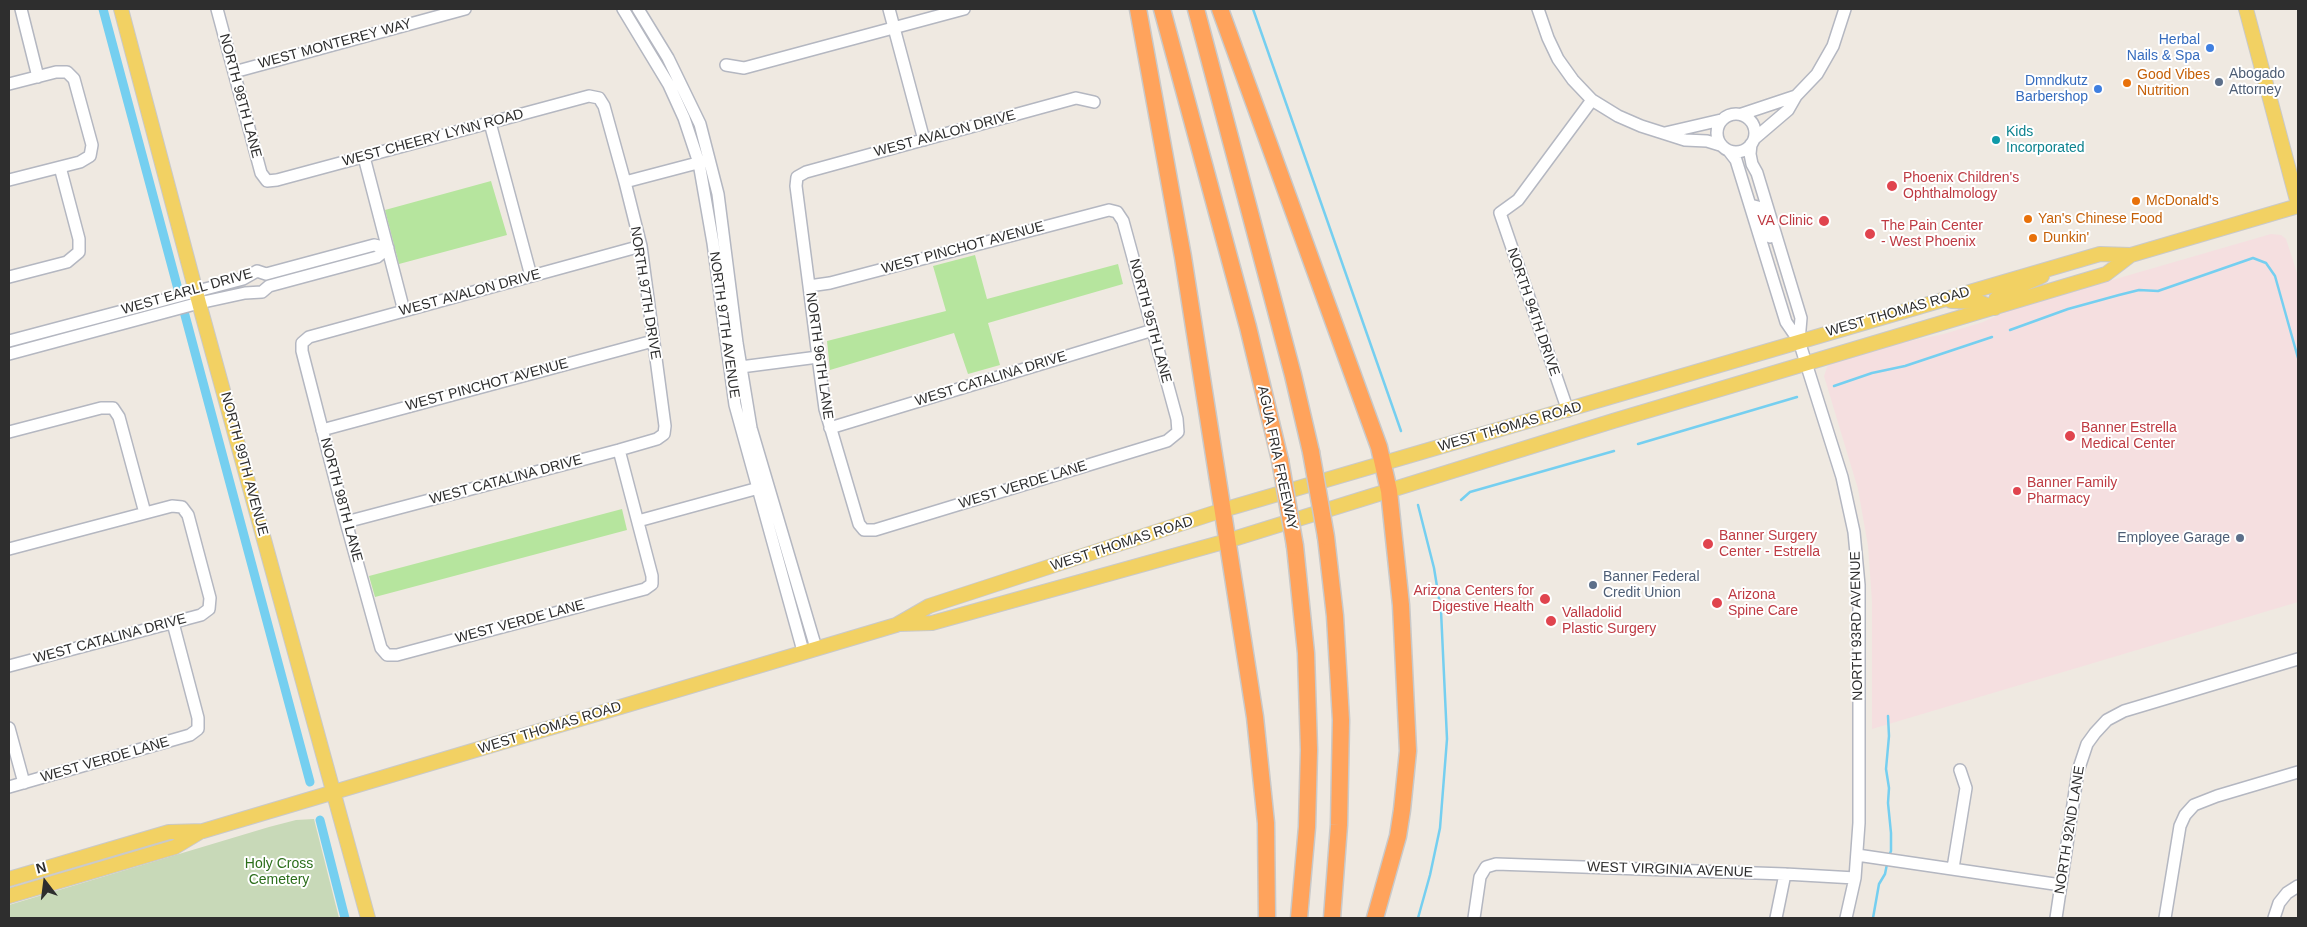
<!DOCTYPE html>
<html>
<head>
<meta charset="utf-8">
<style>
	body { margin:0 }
	#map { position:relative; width:2307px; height:927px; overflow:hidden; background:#efe9e1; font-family:Helvetica,sans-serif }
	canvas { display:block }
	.frame { position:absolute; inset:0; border:10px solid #2e2e2e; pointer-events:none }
	.north { position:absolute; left:20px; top:857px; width:50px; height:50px; -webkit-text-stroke:4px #fff; paint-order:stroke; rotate:345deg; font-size:14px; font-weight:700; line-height:20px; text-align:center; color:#2e2e2e }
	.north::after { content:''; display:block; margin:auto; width:18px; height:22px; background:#2e2e2e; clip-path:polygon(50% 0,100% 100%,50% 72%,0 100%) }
</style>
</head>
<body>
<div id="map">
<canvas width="2307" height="927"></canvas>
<div class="frame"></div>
<div class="north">N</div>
</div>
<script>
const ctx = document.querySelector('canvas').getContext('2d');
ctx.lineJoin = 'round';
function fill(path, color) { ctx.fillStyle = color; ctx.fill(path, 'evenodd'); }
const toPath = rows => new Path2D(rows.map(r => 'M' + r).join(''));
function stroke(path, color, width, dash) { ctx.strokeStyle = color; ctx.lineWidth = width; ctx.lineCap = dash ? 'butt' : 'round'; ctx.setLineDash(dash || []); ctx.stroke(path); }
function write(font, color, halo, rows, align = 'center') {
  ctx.font = font + ' Helvetica,sans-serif'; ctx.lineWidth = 4; ctx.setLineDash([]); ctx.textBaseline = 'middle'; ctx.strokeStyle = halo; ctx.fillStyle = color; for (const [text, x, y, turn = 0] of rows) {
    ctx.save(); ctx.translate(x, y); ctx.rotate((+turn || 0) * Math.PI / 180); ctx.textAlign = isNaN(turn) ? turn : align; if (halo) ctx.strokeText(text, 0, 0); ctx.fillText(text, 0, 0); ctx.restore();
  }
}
const medical = toPath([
	[2271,234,2281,235,2286,239,2298,276,2298,602,1872,729,1872,601,1868,546,1858,489,1824,376,1827,367,1833,362,1900,343,1944,334,1983,322,2012,309]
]);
const green = toPath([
	[491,181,507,235,399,264,385,210],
	[975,255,987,299,1118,264,1123,284,988,323,1000,365,968,374,954,333,830,370,827,341,946,311,933,266],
	[622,509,627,530,375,597,369,576]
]);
const cemetery = toPath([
	[314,819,339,918,9,918,9,905,269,827,296,820]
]);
const stream = toPath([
	[1253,9,1401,431],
	[2010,330,2068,309,2119,295,2139,290,2158,291,2253,258,2266,263,2275,276,2298,358],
	[1834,386,1872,373,1905,366,1992,337],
	[1638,444,1797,397],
	[1461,500,1470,492,1614,451],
	[1418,505,1434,568,1441,611,1447,739,1440,828,1430,875,1418,918],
	[1888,716,1889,736,1886,769,1889,788,1888,803,1891,833,1891,851,1889,856],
	[1873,918,1879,884,1885,874,1887,864]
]);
const canal = toPath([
	[103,9,310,782],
	[320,820,345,918]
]);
const minor = toPath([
	[21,9,38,77],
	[217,9,261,173,267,181,277,180,589,96,599,98,604,106,625,182,641,246,665,426,664,434,657,439,619,450,346,522],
	[623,9,669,85,684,118,699,163,713,243,735,405,803,651],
	[638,9,668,58,700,124,718,194,737,343,751,428,816,648],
	[889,9,924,140],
	[1538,9,1548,38,1558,59,1573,80,1592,100,1618,116,1641,126,1685,140,1707,141,1720,145],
	[726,65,744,68,964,9],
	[234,72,465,9],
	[9,84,56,72,67,72,74,79,92,145,90,156,80,162,9,180],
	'1717 133a19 19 0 1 1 38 0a19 19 0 1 1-38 0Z',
	[1742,114,1796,96],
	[490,123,531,276],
	[1665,133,1721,120],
	[1754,139,1788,110,1796,96,1817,74,1833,46,1845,9],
	[1751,144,1750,154,1752,164,1757,173,1801,318,1799,341],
	[1729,151,1736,160,1786,322,1799,341,1842,477,1854,532,1859,585,1859,823,1855,878,1846,918],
	[364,157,404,311],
	[625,182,705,161],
	[1750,205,1758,207,1770,237],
	[9,277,67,262,79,252,79,239,60,167],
	[809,286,830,283,1109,210,1117,212,1123,221,1177,419,1178,432,1167,441,875,530,864,530,859,524,825,409,818,357,809,286,796,186,797,177,806,172,1076,98,1094,102],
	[9,341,243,279,257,271,266,274,374,245,388,248],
	[9,354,199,303,245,293,262,292,269,286,377,257,388,248],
	[733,368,818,357],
	[1568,411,1500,213,1518,200,1592,100],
	[830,428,1153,330],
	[322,430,653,341],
	[9,432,101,408,113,408,119,417,145,513],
	[619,450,652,576,652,584,645,589,397,655,387,655,381,648,346,522,302,351,302,343,309,337,641,246],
	[638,521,766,486],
	[9,549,172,506,182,507,188,515,210,598,209,609,201,615,9,666],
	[9,728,24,783],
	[9,787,190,735,198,729,198,718,173,623],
	[1857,855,2061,885],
	[1953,868,1966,788,1960,770],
	[1474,918,1480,877,1486,867,1496,864,1785,874,1855,878],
	[1776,918,1785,874],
	[2056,918,2078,771,2087,744,2095,733,2107,720,2124,711,2298,659],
	[2165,918,2180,826,2185,815,2194,805,2217,796,2298,772],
	[2274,918,2279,903,2287,893,2298,886]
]);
const major = toPath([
	[121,9,199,303,368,918],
	[2246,9,2298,204],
	[1951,301,1979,302,1995,308],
	[1995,308,1996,299,2003,293,2042,276],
	[899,624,932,623,1227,541,1613,421,2106,274,2131,255,2298,206],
	[9,879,169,832,203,831,896,625,929,606,1223,510,2100,254,2131,255],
	[9,896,175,847,200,832]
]);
const highway = toPath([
	[1138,9,1183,257,1255,717,1266,823,1267,918],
	[1162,9,1248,327,1280,460],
	[1196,9,1293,375,1311,452],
	[1220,9,1379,447,1389,491,1401,605,1408,751,1402,810,1398,836,1375,918],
	[1326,537,1335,616,1341,720,1339,825,1332,918],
	[1295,546,1306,653,1309,750,1307,827,1299,918]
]);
const highwayBridge = toPath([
	[1311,452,1326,537],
	[1280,460,1295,546]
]);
const markers = [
	[2210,48,5,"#3f7fe0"],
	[2219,82,5,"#5c6f8a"],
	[2127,83,5,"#e8710a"],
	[2098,89,5,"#3f7fe0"],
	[1996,140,5,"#0f9aa8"],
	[1892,186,6,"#e0444e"],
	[2136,201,5,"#e8710a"],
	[2028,219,5,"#e8710a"],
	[1824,221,6,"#e0444e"],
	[1870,234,6,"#e0444e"],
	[2033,238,5,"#e8710a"],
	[2070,436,6,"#e0444e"],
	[2017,491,5,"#e0444e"],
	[2240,538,5,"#5c6f8a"],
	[1708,544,6,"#e0444e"],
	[1593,585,5,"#5c6f8a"],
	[1545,599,6,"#e0444e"],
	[1717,603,6,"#e0444e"],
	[1551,621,6,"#e0444e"]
];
const shopNames = [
	["Herbal",2200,40],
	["Nails & Spa",2200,56],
	["Dmndkutz",2088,81],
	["Barbershop",2088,97]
];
const streetNames = [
	["WEST MONTEREY WAY",335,44,-15],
	["NORTH 98TH LANE",240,96,75],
	["WEST AVALON DRIVE",945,134,-15],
	["WEST CHEERY LYNN ROAD",433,138,-15],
	["WEST PINCHOT AVENUE",963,248,-15],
	["WEST EARLL DRIVE",187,292,-16],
	["WEST AVALON DRIVE",470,293,-15],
	["NORTH 97TH DRIVE",645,293,81],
	["NORTH 94TH DRIVE",1533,312,71],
	["WEST THOMAS ROAD",1898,312,-16],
	["NORTH 95TH LANE",1150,321,75],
	["NORTH 97TH AVENUE",724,325,82],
	["NORTH 96TH LANE",819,356,82],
	["WEST CATALINA DRIVE",991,379,-17],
	["WEST PINCHOT AVENUE",487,385,-15],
	["WEST THOMAS ROAD",1510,427,-16],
	["AGUA FRIA FREEWAY",1277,458,78],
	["NORTH 99TH AVENUE",244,464,75],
	["WEST CATALINA DRIVE",506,480,-15],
	["WEST VERDE LANE",1023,485,-17],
	["NORTH 98TH LANE",341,500,75],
	["WEST THOMAS ROAD",1122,544,-18],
	["WEST VERDE LANE",520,622,-15],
	["NORTH 93RD AVENUE",1857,626,-91],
	["WEST CATALINA DRIVE",110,639,-15],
	["WEST THOMAS ROAD",550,728,-17],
	["WEST VERDE LANE",105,760,-16],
	["NORTH 92ND LANE",2070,830,-81],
	["WEST VIRGINIA AVENUE",1670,870,2]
];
const serviceNames = [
	["Abogado",2229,74],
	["Attorney",2229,90],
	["Employee Garage",2230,538,"right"],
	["Banner Federal",1603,577],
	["Credit Union",1603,593]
];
const foodNames = [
	["Good Vibes",2137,75],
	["Nutrition",2137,91],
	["McDonald's",2146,201],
	["Yan's Chinese Food",2038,219],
	["Dunkin'",2043,238]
];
const cultureNames = [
	["Kids",2006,132],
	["Incorporated",2006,148]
];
const healthNames = [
	["Phoenix Children's",1903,178],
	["Ophthalmology",1903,194],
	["VA Clinic",1813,221,"right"],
	["The Pain Center",1881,226],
	["- West Phoenix",1881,242],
	["Banner Estrella",2081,428],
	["Medical Center",2081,444],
	["Banner Family",2027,483],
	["Pharmacy",2027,499],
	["Banner Surgery",1719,536],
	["Center - Estrella",1719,552],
	["Arizona Centers for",1534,591,"right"],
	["Digestive Health",1534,607,"right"],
	["Arizona",1728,595],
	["Spine Care",1728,611],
	["Valladolid",1562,613],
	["Plastic Surgery",1562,629]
];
const parkNames = [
	["Holy Cross",279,864],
	["Cemetery",279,880]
];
fill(medical, '#f5dfe0');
fill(green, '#b6e59e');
fill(cemetery, '#c8d9b8');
stroke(stream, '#75cff0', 2.5);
stroke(canal, '#75cff0', 9);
stroke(minor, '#b4b7c1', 14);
stroke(major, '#c9c9c9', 16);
stroke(highway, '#c9c9c9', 19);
stroke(minor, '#fff', 11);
stroke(major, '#f2d163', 14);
stroke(highway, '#ffa35c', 16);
stroke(highwayBridge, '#c9c9c9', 19, []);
stroke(highwayBridge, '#ffa35c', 16);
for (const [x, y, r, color] of markers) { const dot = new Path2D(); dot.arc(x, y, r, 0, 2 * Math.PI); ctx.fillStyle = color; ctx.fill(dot); stroke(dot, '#fff', 2); }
write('14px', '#366cbe', '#fff', shopNames, 'right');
write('14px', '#2e2e2e', '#fff', streetNames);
write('14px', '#4e5e75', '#fff', serviceNames, 'left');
write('14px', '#c56008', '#fff', foodNames, 'left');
write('14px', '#0d838f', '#fff', cultureNames, 'left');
write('14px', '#be3a42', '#fff', healthNames, 'left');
write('14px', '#2c6e1b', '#fff', parkNames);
</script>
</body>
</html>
